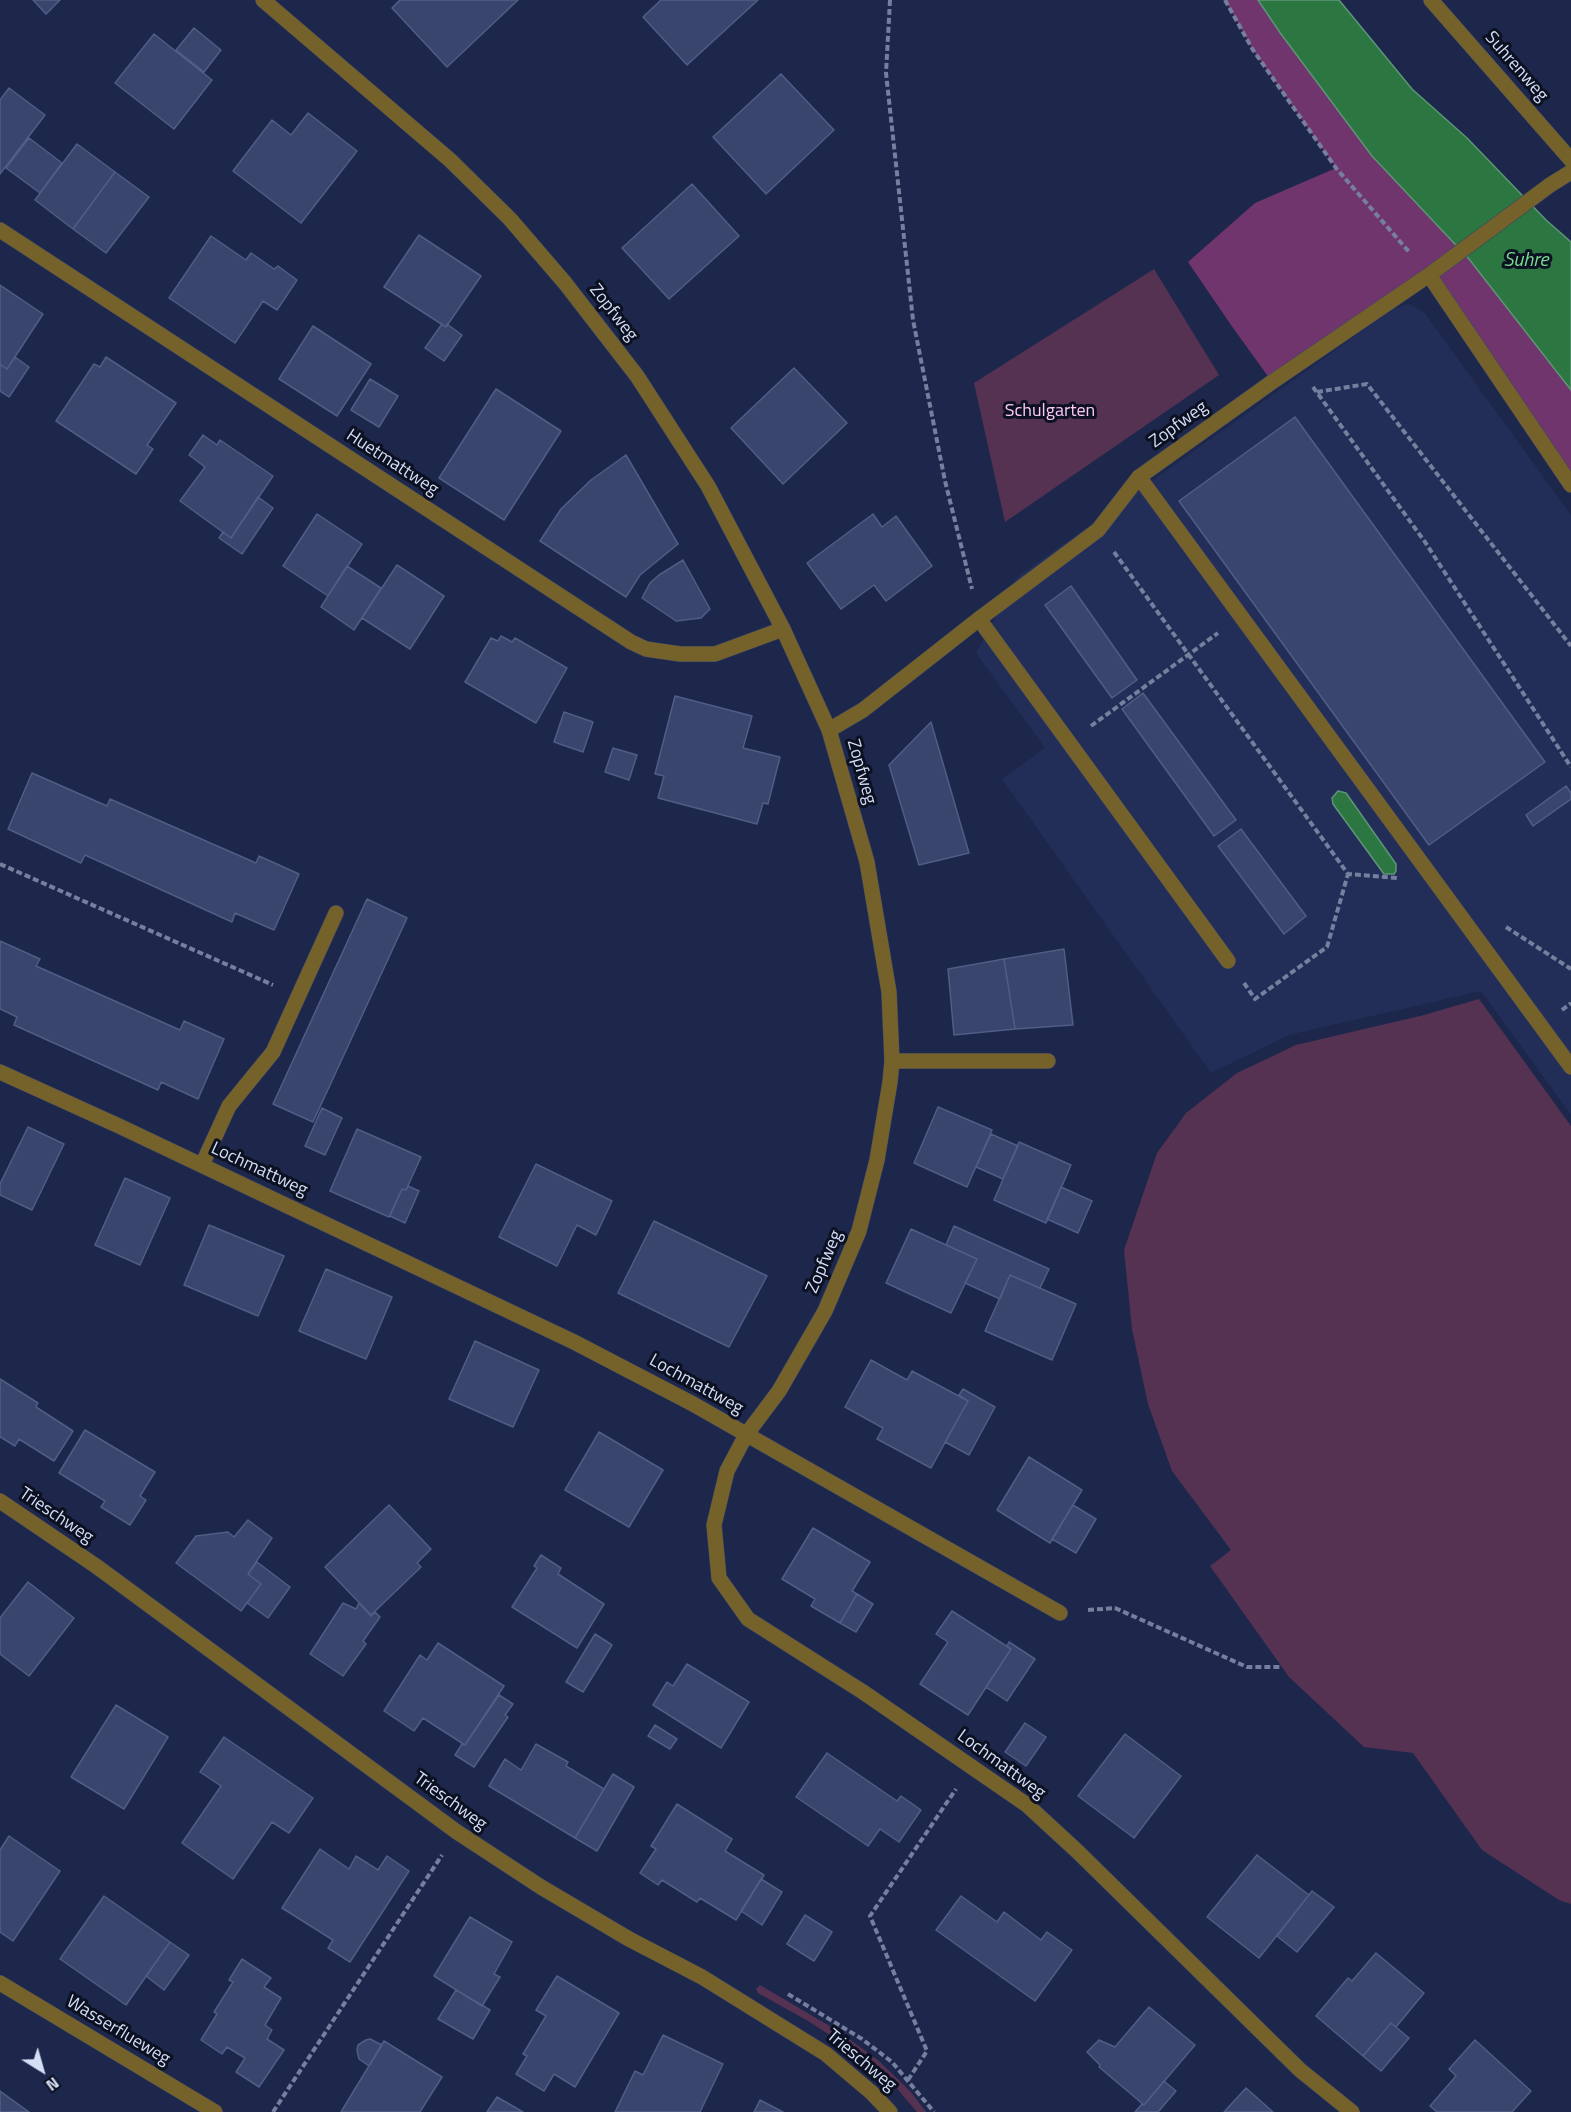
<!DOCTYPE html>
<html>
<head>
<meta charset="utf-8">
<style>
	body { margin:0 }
	#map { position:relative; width:1571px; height:2112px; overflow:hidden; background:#1d274b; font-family:"Titillium Web",sans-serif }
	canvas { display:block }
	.north { position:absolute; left:12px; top:2040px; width:60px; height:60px; -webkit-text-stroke:4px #0c1122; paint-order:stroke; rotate:143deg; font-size:16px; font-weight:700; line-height:24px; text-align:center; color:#d6def6 }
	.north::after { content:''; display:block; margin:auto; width:21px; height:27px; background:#d6def6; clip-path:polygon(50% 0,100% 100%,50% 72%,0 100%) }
</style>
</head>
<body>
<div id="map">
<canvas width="1571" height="2112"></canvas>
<div class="north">N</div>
</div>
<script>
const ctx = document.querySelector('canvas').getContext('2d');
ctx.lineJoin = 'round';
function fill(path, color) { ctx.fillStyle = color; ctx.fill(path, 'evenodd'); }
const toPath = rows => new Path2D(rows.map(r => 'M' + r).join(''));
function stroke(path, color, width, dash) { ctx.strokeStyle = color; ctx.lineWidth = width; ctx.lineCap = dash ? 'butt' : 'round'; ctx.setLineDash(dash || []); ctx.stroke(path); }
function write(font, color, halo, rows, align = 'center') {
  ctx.font = font + ' "Titillium Web",sans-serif'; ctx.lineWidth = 6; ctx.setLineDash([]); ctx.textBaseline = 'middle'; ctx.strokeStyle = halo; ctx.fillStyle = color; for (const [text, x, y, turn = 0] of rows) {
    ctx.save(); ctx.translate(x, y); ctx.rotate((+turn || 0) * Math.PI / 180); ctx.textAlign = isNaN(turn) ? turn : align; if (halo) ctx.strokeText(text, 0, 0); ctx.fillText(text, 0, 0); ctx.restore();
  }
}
const built = toPath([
	[1410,304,1424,312,1571,515,1571,1115,1481,991,1289,1035,1211,1073,1002,779,1045,748,976,653,1017,577,1393,309]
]);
const green = toPath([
	[1154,269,1219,375,1005,522,974,383],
	[1479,999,1571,1126,1571,1904,1559,1900,1482,1850,1413,1753,1364,1747,1289,1677,1210,1566,1231,1550,1172,1471,1148,1404,1132,1329,1124,1250,1157,1153,1186,1113,1237,1073,1296,1045,1424,1015],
	[760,1985,838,2031,878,2060,911,2092,926,2112,917,2112,888,2078,856,2052,808,2021,758,1993,756,1989]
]);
const forest = toPath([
	[1225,0,1258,0,1281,34,1372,156,1469,259,1571,390,1571,485,1429,275,1272,382,1231,325,1188,262,1255,203,1336,168,1253,50]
]);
const water = toPath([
	[1258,0,1339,0,1412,89,1467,138,1546,220,1571,242,1571,390,1469,259,1372,156,1281,34,1258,0],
	[1338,791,1346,793,1396,864,1396,871,1394,874,1384,874,1333,804,1332,798,1338,791]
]);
const building = toPath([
	[33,0,60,0,46,14,33,0],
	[400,0,518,0,447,67,392,8,400,0],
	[661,0,758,0,687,65,643,17,661,0],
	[194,28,221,50,204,72,176,50,194,28],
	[154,34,212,80,174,129,115,83,154,34],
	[781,74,834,130,766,194,713,137,781,74],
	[9,88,45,115,0,174,0,100,9,88],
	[308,113,357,151,301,223,233,171,272,120,291,135,308,113],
	[29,138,62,163,40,193,6,168,29,138],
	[77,144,115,172,73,229,35,200,77,144],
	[115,172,149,197,106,253,73,229,115,172],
	[692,184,739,236,669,299,622,248,692,184],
	[419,235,481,276,446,327,384,287,419,235],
	[211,236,246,260,251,253,274,269,278,266,297,280,277,310,263,301,235,343,169,298,211,236],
	[0,285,43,314,7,369,0,364,0,285],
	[442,324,446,327,447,324,462,335,444,361,425,348,442,324],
	[313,326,371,364,337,416,279,379,313,326],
	[15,357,29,367,9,397,0,391,0,364,7,369,15,357],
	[106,357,176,403,147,445,153,449,136,474,56,421,94,364,100,367,106,357],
	[794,368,847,423,783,484,731,428,794,368],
	[370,379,398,396,379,427,351,410,370,379],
	[496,389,561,431,504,520,439,478,496,389],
	[1295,417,1545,762,1429,845,1179,501,1295,417],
	[203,435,217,445,220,440,273,476,231,538,180,501,205,467,189,455,203,435],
	[626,455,678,544,640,575,626,597,540,541,561,509,591,480,626,455],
	[258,497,273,508,242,554,219,538,223,532,231,538,258,497],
	[317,514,362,544,328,596,283,566,317,514],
	[873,514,882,527,896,516,932,566,886,601,874,585,841,609,807,563,873,514],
	[683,560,710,609,701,618,676,621,642,598,650,583,659,575,683,560],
	[397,565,444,596,410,649,362,618,397,565],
	[347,566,381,588,354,630,321,607,347,566],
	[1071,586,1137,680,1112,698,1045,605,1071,586],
	[501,636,512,642,515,638,567,668,536,723,465,682,491,638,498,641,501,636],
	[1143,693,1236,820,1214,836,1122,709,1143,693],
	[675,696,752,716,743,748,780,757,768,804,763,803,757,824,658,798,664,776,655,774,675,696],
	[564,712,593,722,583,752,554,742,564,712],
	[931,722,969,853,919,865,889,765,931,722],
	[613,748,637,755,629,780,605,772,613,748],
	[32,773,107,806,110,799,256,863,259,856,299,874,274,930,235,913,232,922,85,855,81,863,8,829,32,773],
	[1566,786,1571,793,1571,799,1533,826,1526,815,1566,786],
	[1241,829,1306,916,1284,934,1218,846,1241,829],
	[367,899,407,918,313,1122,273,1104,367,899],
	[0,941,40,959,36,966,180,1030,184,1021,224,1039,198,1099,161,1082,158,1090,14,1025,17,1017,0,1009,0,941],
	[1064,949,1073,1025,1015,1029,1004,959,1064,949],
	[1004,959,1015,1029,954,1035,948,969,1004,959],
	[938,1107,992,1130,967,1187,914,1163,938,1107],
	[322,1108,342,1118,325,1155,305,1146,322,1108],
	[28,1127,64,1144,32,1210,0,1195,0,1184,28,1127],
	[357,1129,421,1157,406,1190,402,1189,389,1217,330,1191,357,1129],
	[991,1134,1018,1146,1003,1179,976,1167,991,1134],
	[1019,1142,1071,1165,1046,1223,994,1200,1019,1142],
	[536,1164,612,1201,596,1235,577,1225,557,1266,499,1237,536,1164],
	[125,1178,170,1198,140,1265,95,1245,125,1178],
	[408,1186,419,1191,405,1223,390,1216,402,1189,406,1190,408,1186],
	[1061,1187,1092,1201,1078,1233,1047,1219,1061,1187],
	[654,1221,767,1276,729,1347,618,1293,654,1221],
	[209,1225,284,1256,258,1316,184,1285,209,1225],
	[954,1226,1049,1269,1040,1288,1010,1275,1000,1299,965,1283,977,1259,946,1245,954,1226],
	[911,1229,977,1259,951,1313,886,1283,911,1229],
	[326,1269,392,1297,366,1359,299,1331,326,1269],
	[1010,1275,1076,1304,1052,1360,985,1331,1010,1275],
	[475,1341,539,1370,513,1427,449,1399,475,1341],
	[871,1360,907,1380,912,1371,968,1401,931,1468,877,1439,883,1428,845,1407,871,1360],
	[0,1379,38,1403,36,1407,73,1431,54,1461,19,1439,15,1446,0,1437,0,1379],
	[963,1389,995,1407,969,1455,945,1442,968,1401,959,1395,963,1389],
	[85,1430,155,1472,140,1496,146,1500,130,1525,101,1507,105,1501,59,1473,85,1430],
	[599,1432,663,1470,629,1527,565,1490,599,1432],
	[1029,1457,1082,1490,1050,1543,997,1510,1029,1457],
	[389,1505,431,1549,417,1563,421,1567,371,1615,325,1567,389,1505],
	[1073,1505,1096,1519,1076,1553,1052,1539,1073,1505],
	[248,1520,272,1538,248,1574,261,1584,241,1611,176,1563,196,1536,228,1532,234,1537,248,1520],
	[813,1528,870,1562,852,1591,857,1594,840,1623,811,1606,815,1599,782,1579,813,1528],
	[541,1555,561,1568,558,1574,604,1604,577,1648,512,1607,537,1568,534,1566,541,1555],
	[257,1562,290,1587,268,1618,247,1603,261,1584,248,1574,257,1562],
	[28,1582,74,1618,29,1676,0,1654,0,1618,28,1582],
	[857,1594,873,1604,856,1632,840,1623,857,1594],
	[343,1603,356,1609,359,1603,371,1616,375,1612,380,1617,363,1641,366,1644,343,1676,310,1654,343,1603],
	[952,1611,1011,1649,968,1715,920,1684,948,1642,936,1634,952,1611],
	[595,1634,612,1645,583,1692,566,1682,595,1634],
	[1009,1642,1035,1659,1007,1701,986,1687,1011,1649,1007,1646,1009,1642],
	[438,1643,504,1686,465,1745,423,1718,414,1731,384,1711,420,1655,427,1660,438,1643],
	[687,1664,749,1702,721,1748,653,1705,667,1682,673,1686,687,1664],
	[499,1695,513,1704,505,1715,508,1717,474,1767,455,1755,462,1744,465,1745,499,1695],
	[116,1705,168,1737,124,1809,71,1777,116,1705],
	[1025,1723,1046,1737,1026,1766,1005,1752,1025,1723],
	[655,1725,677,1739,670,1749,648,1736,655,1725],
	[1125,1734,1181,1776,1134,1838,1078,1796,1125,1734],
	[224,1737,313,1798,289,1833,272,1822,233,1879,182,1843,221,1786,200,1772,224,1737],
	[536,1744,568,1762,566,1766,604,1789,575,1838,489,1786,505,1759,521,1770,536,1744],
	[827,1753,897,1801,901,1796,921,1810,899,1842,880,1829,868,1846,796,1797,827,1753],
	[613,1774,634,1787,597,1851,575,1838,613,1774],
	[677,1804,732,1839,725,1851,764,1875,736,1920,700,1898,697,1902,662,1880,658,1885,640,1873,656,1849,651,1846,677,1804],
	[9,1836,60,1871,13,1941,0,1932,0,1850,9,1836],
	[320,1849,349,1869,356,1856,378,1870,387,1856,409,1871,350,1962,328,1948,333,1940,282,1908,320,1849],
	[1257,1855,1309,1895,1259,1958,1207,1917,1257,1855],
	[761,1879,782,1892,762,1925,741,1911,761,1879],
	[1312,1891,1334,1907,1297,1952,1277,1936,1312,1891],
	[104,1896,170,1942,126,2005,60,1959,104,1896],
	[961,1896,997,1922,1004,1912,1041,1940,1047,1932,1072,1950,1035,2001,936,1930,961,1896],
	[805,1915,832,1932,814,1961,787,1944,805,1915],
	[470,1917,512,1942,494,1974,500,1977,482,2006,434,1976,470,1917],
	[170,1942,189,1955,164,1990,146,1976,170,1942],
	[1376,1953,1424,1993,1396,2027,1391,2023,1363,2056,1316,2016,1348,1978,1352,1981,1376,1953],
	[242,1959,271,1978,264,1987,281,1998,265,2025,272,2030,267,2039,284,2050,259,2087,236,2072,245,2058,227,2047,222,2054,201,2040,217,2014,214,2012,233,1982,229,1980,242,1959],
	[557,1976,619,2013,575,2087,554,2074,544,2091,516,2074,527,2056,523,2054,546,2016,536,2010,557,1976],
	[456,1990,490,2010,473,2039,438,2019,456,1990],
	[1149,2007,1195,2045,1144,2105,1099,2067,1100,2065,1087,2052,1099,2040,1115,2047,1149,2007],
	[1391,2023,1409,2038,1381,2071,1363,2056,1391,2023],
	[663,2035,723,2064,700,2112,615,2112,635,2071,643,2075,663,2035],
	[370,2039,382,2045,369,2066,359,2059,357,2050,358,2045,366,2040,370,2039],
	[1475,2040,1531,2091,1512,2112,1437,2112,1430,2106,1456,2076,1449,2069,1475,2040],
	[384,2041,442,2077,420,2112,341,2112,384,2041],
	[1164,2081,1176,2091,1158,2112,1135,2112,1142,2104,1144,2105,1164,2081],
	[1246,2088,1273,2112,1224,2112,1246,2088],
	[0,2091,29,2112,0,2112,0,2091],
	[497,2097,523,2112,487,2112,497,2097],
	[760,2100,783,2112,754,2112,760,2100]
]);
const path = toPath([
	[890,0,886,73,913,320,945,481,972,589],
	[1225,0,1253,50,1336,168,1410,253],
	[1313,387,1425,542,1571,767],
	[1317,392,1367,384,1571,646],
	[1114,552,1348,874,1398,878],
	[1091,726,1218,633],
	[0,864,273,985],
	[1506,927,1571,969],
	[1244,983,1255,999,1327,947,1348,874],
	[1562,1010,1571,1003],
	[1088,1610,1115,1608,1247,1667,1282,1667],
	[788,1994,862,2039,892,2062,934,2112],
	[908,2080,927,2051,870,1916,956,1789],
	[273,2112,442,1855]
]);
const service = toPath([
	[1429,275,1571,485],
	[1139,477,1571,1067],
	[979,619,1228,961],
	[892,1061,1048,1061],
	[202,1165,229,1106,273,1052,336,913]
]);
const minor = toPath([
	[263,0,450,160,510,219,565,283,637,376,708,486,783,629,829,730,867,862,889,992,892,1061,890,1082,877,1160,859,1231,825,1311,779,1391,746,1435,727,1471,714,1525,719,1578,748,1619,863,1692,1027,1805,1077,1851,1300,2070,1352,2112],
	[1431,0,1571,160],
	[0,230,631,642,646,649,680,654,715,654,783,629],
	[829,730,863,710,979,619,1098,530,1139,477,1272,382,1429,275,1550,185,1571,172],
	[0,1072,119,1126,574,1342,693,1404,1060,1613],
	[0,1501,96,1566,457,1832,541,1887,629,1939,702,1977,826,2054,872,2093,890,2112],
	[0,1983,215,2112]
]);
const streetNames = [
	["Suhrenweg",1516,67,49],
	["Zopfweg",613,313,52],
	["Zopfweg",1179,425,-36],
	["Huetmattweg",392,463,33],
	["Zopfweg",861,772,74],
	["Lochmattweg",259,1170,25],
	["Zopfweg",825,1262,-67],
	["Lochmattweg",696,1385,29],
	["Trieschweg",56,1516,34],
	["Lochmattweg",1001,1765,36],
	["Trieschweg",450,1802,36],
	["Wasserflueweg",118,2031,31],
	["Trieschweg",861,2061,40]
];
const parkNames = [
	["Schulgarten",1050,412]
];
const waterNames = [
	["Suhre",1526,261]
];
fill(built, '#222d58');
fill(green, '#553252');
fill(forest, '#70356c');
fill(water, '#2b7641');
stroke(water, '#5e9577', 1.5);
fill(building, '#39456c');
stroke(building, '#505d86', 1.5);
stroke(service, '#3b4466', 16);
stroke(minor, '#3b4466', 16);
stroke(path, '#767f9d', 4, [6, 3]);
stroke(service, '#75622b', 15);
stroke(minor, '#75622b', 15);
write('18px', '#d6def6', '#0c1122', streetNames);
write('18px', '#fdc8f7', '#0c1122', parkNames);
write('italic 20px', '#78dc90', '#0c1122', waterNames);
</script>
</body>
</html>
